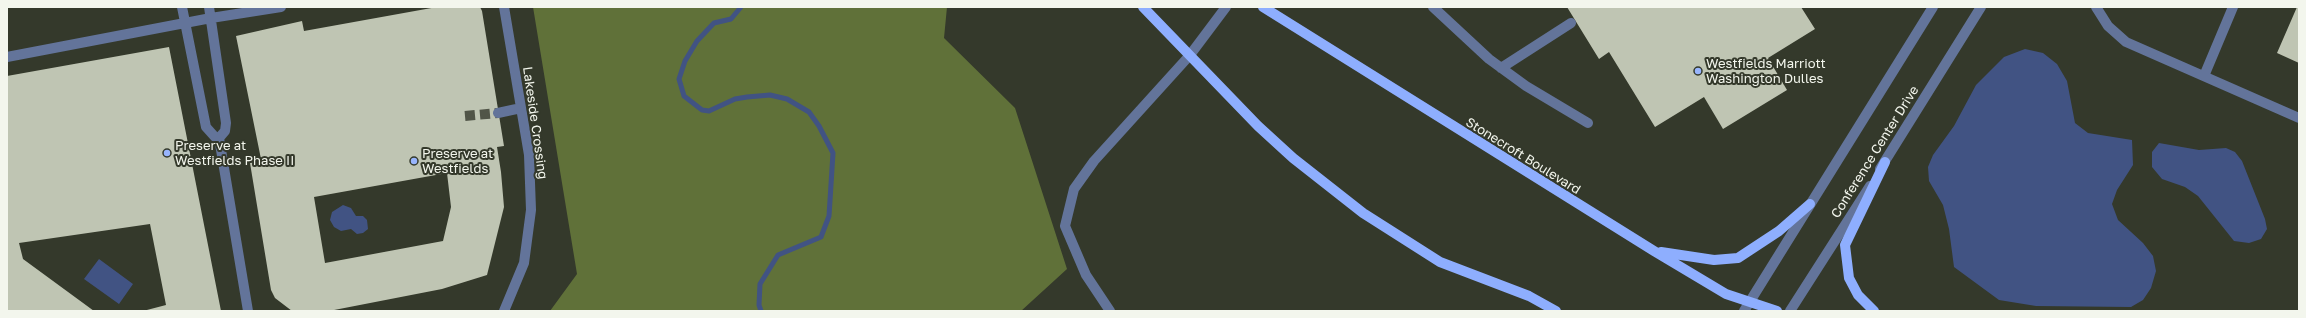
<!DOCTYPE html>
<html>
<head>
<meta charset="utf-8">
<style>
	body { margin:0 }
	#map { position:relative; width:2306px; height:318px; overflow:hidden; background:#34392b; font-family:"Golos Text",sans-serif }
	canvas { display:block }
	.frame { position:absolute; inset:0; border:8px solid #f3f6ed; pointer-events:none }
</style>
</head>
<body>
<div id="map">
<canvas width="2306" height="318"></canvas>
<div class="frame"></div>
</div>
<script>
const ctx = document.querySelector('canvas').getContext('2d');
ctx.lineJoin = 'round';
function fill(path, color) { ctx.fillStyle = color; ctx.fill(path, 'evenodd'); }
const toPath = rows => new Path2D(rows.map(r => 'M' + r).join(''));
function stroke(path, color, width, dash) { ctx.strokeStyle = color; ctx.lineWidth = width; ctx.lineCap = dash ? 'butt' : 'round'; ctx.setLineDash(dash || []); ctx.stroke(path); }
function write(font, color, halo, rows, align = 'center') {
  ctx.font = font + ' "Golos Text",sans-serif'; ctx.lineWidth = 4; ctx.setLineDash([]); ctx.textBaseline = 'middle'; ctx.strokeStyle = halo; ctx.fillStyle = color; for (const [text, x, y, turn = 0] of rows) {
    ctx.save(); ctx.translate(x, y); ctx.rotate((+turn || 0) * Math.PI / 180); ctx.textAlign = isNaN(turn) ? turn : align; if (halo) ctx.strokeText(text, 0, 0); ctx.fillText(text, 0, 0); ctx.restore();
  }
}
const forest = toPath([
	[533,7,947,7,944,38,1015,108,1067,269,1021,311,550,311,577,274]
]);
const water = toPath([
	[2025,49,2043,53,2057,64,2067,81,2075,123,2088,133,2132,140,2133,165,2117,190,2112,204,2118,220,2143,243,2153,256,2156,271,2151,288,2143,300,2131,307,2036,306,1999,300,1954,267,1949,229,1943,205,1929,181,1928,167,1933,155,1954,126,1976,85,2004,57],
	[2159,143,2199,150,2226,148,2235,152,2242,161,2265,219,2267,229,2261,239,2249,243,2234,241,2198,196,2185,187,2162,179,2152,167,2152,152],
	[343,205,351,208,356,216,363,216,367,220,368,229,363,233,357,234,351,229,341,231,334,227,330,220,332,212],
	[99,259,133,284,119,304,84,279]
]);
const stream = toPath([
	[741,7,731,19,714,23,697,41,685,61,679,79,684,96,702,110,709,111,735,99,747,97,770,95,787,99,809,112,819,126,833,153,829,216,821,237,778,255,760,284,759,305,761,311]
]);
const building = toPath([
	[437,7,480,7,482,11,504,146,497,147,501,172,504,207,487,275,442,289,329,311,292,311,275,298,271,290,250,163,261,159,236,36,302,21,304,31],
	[447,173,451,207,443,241,325,263,314,197],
	[1567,7,1801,7,1815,29,1768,58,1787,90,1723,129,1704,97,1655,127,1609,52,1599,59],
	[2297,7,2299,7,2299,63,2277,53],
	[169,47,221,311,143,311,166,305,150,224,19,243,23,259,94,311,7,311,7,76]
]);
const minorTunnel = toPath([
	[465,116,498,113]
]);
const minor = toPath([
	[182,7,206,127,215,137,219,138],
	[209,7,226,123,225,131,219,138],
	[1433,7,1489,59,1526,86,1588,123],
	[2096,7,2108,26,2126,42,2299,118],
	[7,57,211,18,281,7],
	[1501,68,1571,23],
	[2204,76,2233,7],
	[498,113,521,108],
	[219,138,248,311],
	[1880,169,1981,7],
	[504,311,524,263,531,210,529,155,504,7],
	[1110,311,1086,275,1065,226,1074,189,1094,161,1190,55,1226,7],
	[1744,311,1933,7],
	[1790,311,1870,186]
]);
const major = toPath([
	[1143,7,1258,126,1293,158,1363,213,1440,262,1529,296,1556,311],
	[1263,7,1654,251,1726,294,1777,311],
	[1661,252,1714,260,1738,258,1779,231,1810,204],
	[1874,311,1858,295,1849,278,1845,245,1885,162]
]);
const markers = [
	[1698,71,4,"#98b5fd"],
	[167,153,4,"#98b5fd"],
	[414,161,4,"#98b5fd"]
];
const poiNames = [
	["Westfields Marriott",1706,64],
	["Washington Dulles",1706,79],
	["Preserve at",175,146],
	["Westfields Phase II",175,161],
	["Preserve at",422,154],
	["Westfields",422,169]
];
const streetNames = [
	["Lakeside Crossing",535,123,82],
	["Conference Center Drive",1875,152,-58],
	["Stonecroft Boulevard",1523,156,32]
];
fill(forest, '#607139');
fill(water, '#415383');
stroke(stream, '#415383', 5);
fill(building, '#bfc5b3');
stroke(minorTunnel, '#515548', 10, [10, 5]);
stroke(minor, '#63749a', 10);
stroke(major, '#8eaefe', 10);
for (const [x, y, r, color] of markers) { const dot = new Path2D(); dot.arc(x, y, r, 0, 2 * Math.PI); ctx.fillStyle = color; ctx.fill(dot); stroke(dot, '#34392b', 1.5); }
write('13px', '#f3f6ed', '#34392b', poiNames, 'left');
write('13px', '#f3f6ed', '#34392b', streetNames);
</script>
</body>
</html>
